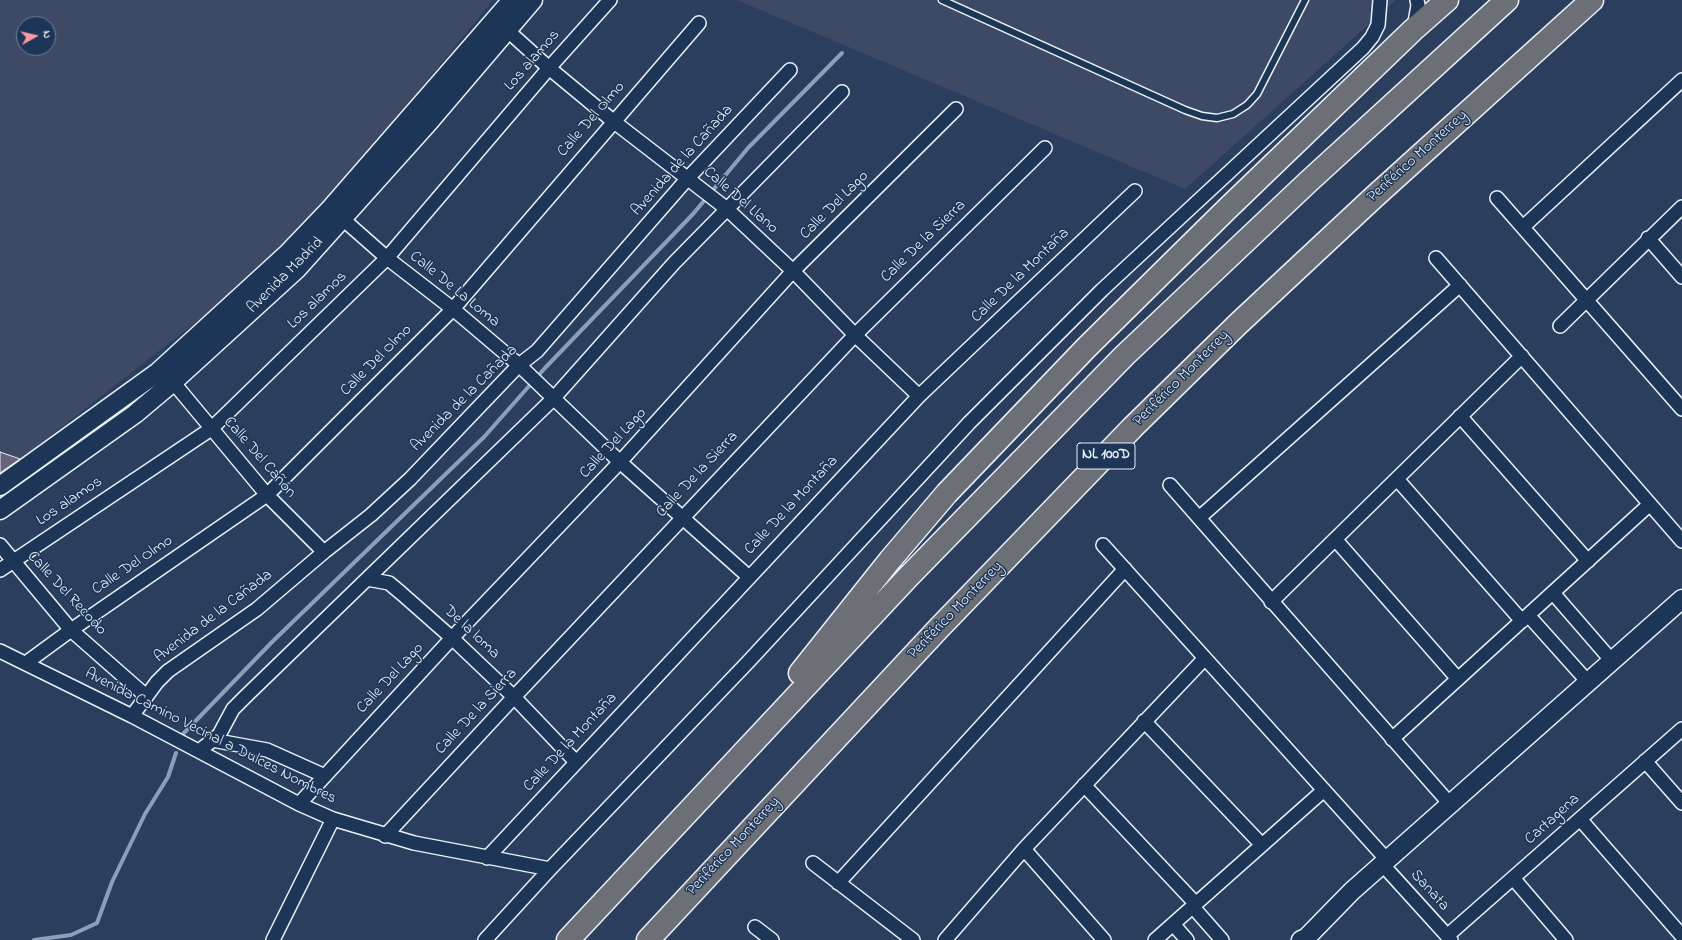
<!DOCTYPE html>
<html>
<head>
<meta charset="utf-8">
<style>
	body { margin:0 }
	#map { position:relative; width:1682px; height:940px; overflow:hidden; background:#2c3e5e; font-family:"Indie Flower",sans-serif }
	canvas { display:block }
	.north { position:absolute; left:16px; top:16px; width:40px; height:40px; box-sizing:border-box; background:#1d3557; border:1px solid #6e8097; border-radius:50%; rotate:82deg; font-size:11px; font-weight:700; line-height:16px; text-align:center; color:#e8f1f8 }
	.north::after { content:''; display:block; margin:auto; width:14px; height:18px; background:#ff9aa2; clip-path:polygon(50% 0,100% 100%,50% 72%,0 100%) }
</style>
</head>
<body>
<div id="map">
<canvas width="1682" height="940"></canvas>
<div class="north">N</div>
</div>
<script>
const ctx = document.querySelector('canvas').getContext('2d');
ctx.lineJoin = 'round';
function fill(path, color) { ctx.fillStyle = color; ctx.fill(path, 'evenodd'); }
const toPath = rows => new Path2D(rows.map(r => 'M' + r).join(''));
function stroke(path, color, width, dash) { ctx.strokeStyle = color; ctx.lineWidth = width; ctx.lineCap = dash ? 'butt' : 'round'; ctx.setLineDash(dash || []); ctx.stroke(path); }
function write(font, color, halo, rows, align = 'center') {
  ctx.font = font + ' "Indie Flower",sans-serif'; ctx.lineWidth = 3; ctx.setLineDash([]); ctx.textBaseline = 'middle'; ctx.strokeStyle = halo; ctx.fillStyle = color; for (const [text, x, y, turn = 0] of rows) {
    ctx.save(); ctx.translate(x, y); ctx.rotate((+turn || 0) * Math.PI / 180); ctx.textAlign = isNaN(turn) ? turn : align; if (halo) ctx.strokeText(text, 0, 0); ctx.fillText(text, 0, 0); ctx.restore();
  }
}
const built = toPath([
	[0,0,493,0,286,252,31,451,0,473],
	[24,24,48,24,48,48,24,48],
	[737,0,1396,0,1185,189]
]);
const stream = toPath([
	[182,735,272,642,484,437,545,368,693,214,748,148,842,53],
	[34,940,71,935,97,923,112,882,145,814,168,777,176,753]
]);
const building = toPath([
	[0,452,20,459,0,473,0,452]
]);
const lane = toPath([
	[942,0,1185,110,1202,116,1217,118,1233,114,1247,105,1257,94,1305,0]
]);
const street = toPath([
	[1414,28,1418,5,1417,0],
	[507,30,549,68,613,121,727,209,793,271,855,335,919,396],
	[1497,198,1682,409],
	[336,213,387,258,453,309,519,365,620,462,749,577],
	[1523,227,1682,80],
	[1648,238,1682,277],
	[1436,258,1682,541],
	[1560,326,1682,207],
	[173,382,267,495,324,552],
	[1460,416,1588,561],
	[1397,479,1522,621],
	[1170,485,1450,804],
	[1199,518,1460,285],
	[1335,539,1458,679],
	[0,545,71,630,146,696],
	[1103,545,1387,860],
	[0,570,211,429,387,258,549,68,610,0],
	[367,579,389,583,401,593,452,638,514,697,576,762],
	[1553,593,1612,661],
	[1271,602,1522,356],
	[1528,615,1588,682],
	[0,651,132,716,299,804,333,819,414,843,550,869],
	[26,663,71,630,267,495,453,309,699,23],
	[132,716,157,682,168,671,257,609,324,552,371,515,410,479,519,365,537,351,688,178,790,70],
	[1144,721,1262,845],
	[1392,739,1650,504],
	[212,740,267,750,325,776],
	[199,751,219,735,233,709,246,696,553,399,674,263,842,92],
	[1645,761,1682,803],
	[1084,785,1196,904],
	[299,804,452,638,620,462,793,271,956,109],
	[1580,819,1682,936],
	[385,836,514,697,855,335,1045,148],
	[1024,849,1104,940],
	[487,858,919,396,1135,191],
	[813,863,913,940],
	[1382,864,1451,940],
	[1513,878,1566,940],
	[838,883,1125,569],
	[1193,907,1222,940],
	[1173,924,1187,940],
	[755,927,772,940],
	[1447,936,1682,729],
	[273,940,333,819],
	[485,940,550,869,749,661,969,423,1102,290,1363,48,1372,37,1378,25,1380,0],
	[945,940,1024,849,1205,658],
	[1155,940,1324,790]
]);
const secondary = toPath([
	[0,486,158,372,287,254,331,208,512,0],
	[0,510,135,414,173,382,297,269,429,122,533,0],
	[1301,940,1306,938,1352,891,1682,599]
]);
const highway = toPath([
	[800,673,890,560,947,493,1087,347,1228,208,1413,30,1447,0],
	[568,940,909,576,1125,355,1308,182,1507,0],
	[648,940,939,628,1133,427,1238,324,1373,198,1592,0]
]);
const shields = [
	[1106,456,58]
];
const shieldNames = [
	["NL 100D",1106,456]
];
const streetNames = [
	["Los alamos",533,61,-49],
	["Calle Del Olmo",592,120,-49],
	["Periférico Monterrey",1418,157,-42],
	["Avenida de la Cañada",683,161,-48],
	["Calle Del Llano",740,201,41],
	["Calle Del Lago",835,206,-45],
	["Calle De la Sierra",924,242,-44],
	["Avenida Madrid",286,276,-45],
	["Calle De la Montaña",1021,276,-44],
	["Calle De La Loma",454,290,39],
	["Los alamos",318,301,-44],
	["Calle Del Olmo",377,361,-45],
	["Periférico Monterrey",1182,379,-45],
	["Avenida de la Cañada",465,399,-45],
	["Calle Del Lago",614,444,-47],
	["Calle Del Cañón",259,458,49],
	["Calle De la Sierra",698,475,-47],
	["Los alamos",70,502,-34],
	["Calle De la Montaña",792,506,-47],
	["Calle Del Olmo",133,566,-34],
	["Calle Del Recodo",66,594,47],
	["Periférico Monterrey",956,611,-46],
	["Avenida de la Cañada",214,617,-37],
	["De la loma",471,633,43],
	["Calle Del Lago",391,679,-47],
	["Calle De la Sierra",477,712,-47],
	["Avenida Camino Vecinal a Dulces Nombres",210,737,27],
	["Calle De la Montaña",571,743,-47],
	["Cartagena",1553,820,-42],
	["Periférico Monterrey",734,847,-47],
	["Sanata",1429,891,48]
];
fill(built, '#3e4966');
stroke(stream, '#89a0ba', 4);
fill(building, '#696479');
stroke(building, '#e8f1f8', 1);
stroke(lane, '#e8f1f8', 9);
stroke(street, '#e8f1f8', 16);
stroke(secondary, '#e8f1f8', 21);
stroke(highway, '#e8f1f8', 25);
stroke(lane, '#1d3557', 6);
stroke(street, '#1d3557', 13);
stroke(secondary, '#1d3557', 18);
stroke(highway, '#6c6f75', 22);
for (const [x, y, w] of shields) { const box = new Path2D(); box.roundRect(x - w / 2, y - 13, w, 26, 3); ctx.fillStyle = '#1d3557'; ctx.fill(box); stroke(box, '#e8f1f8', 1); }
write('bold 15px', '#e8f1f8', null, shieldNames);
write('16px', '#e8f1f8', '#1d3557', streetNames);
</script>
</body>
</html>
